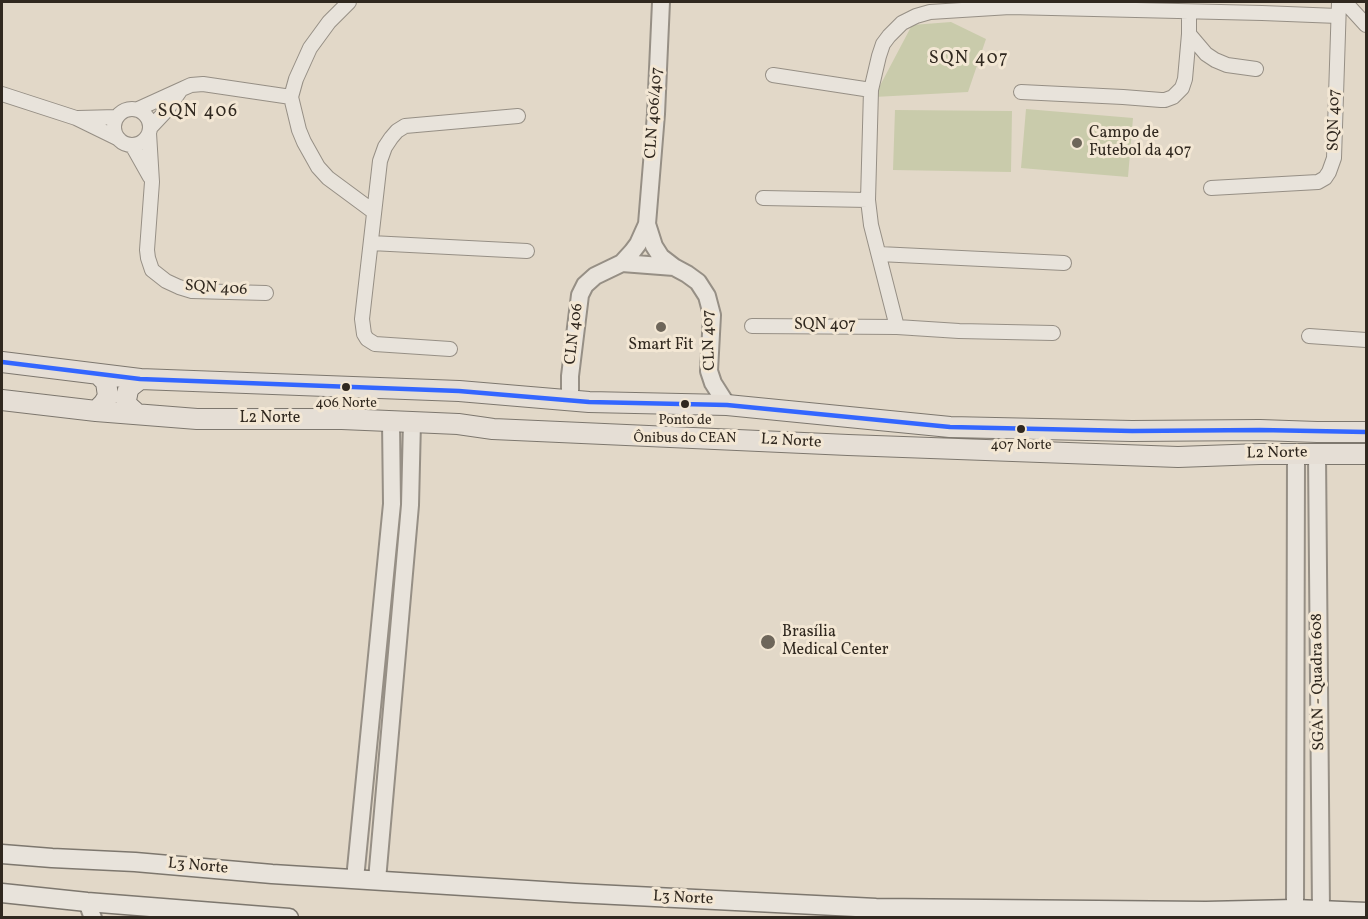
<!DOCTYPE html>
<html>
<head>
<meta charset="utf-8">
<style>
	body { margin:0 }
	#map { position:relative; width:1368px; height:919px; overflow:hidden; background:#e2d8c8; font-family:Vollkorn,serif }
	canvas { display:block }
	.frame { position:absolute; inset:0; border:3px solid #30281f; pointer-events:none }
</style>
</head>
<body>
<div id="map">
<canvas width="1368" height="919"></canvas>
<div class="frame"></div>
</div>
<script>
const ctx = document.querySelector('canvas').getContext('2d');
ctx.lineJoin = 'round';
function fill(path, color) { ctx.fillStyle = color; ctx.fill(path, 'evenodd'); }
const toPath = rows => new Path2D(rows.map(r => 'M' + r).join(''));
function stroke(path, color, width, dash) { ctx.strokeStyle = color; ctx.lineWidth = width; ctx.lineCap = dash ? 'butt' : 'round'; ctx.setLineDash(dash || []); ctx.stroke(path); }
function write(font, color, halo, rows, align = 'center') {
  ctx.font = font + ' Vollkorn,serif'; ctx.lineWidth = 6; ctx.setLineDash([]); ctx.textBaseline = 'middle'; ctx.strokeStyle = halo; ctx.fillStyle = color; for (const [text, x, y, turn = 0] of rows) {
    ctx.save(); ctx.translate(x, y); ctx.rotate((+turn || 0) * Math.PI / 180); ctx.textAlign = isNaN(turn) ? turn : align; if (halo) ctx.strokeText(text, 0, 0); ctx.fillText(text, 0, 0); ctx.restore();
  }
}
const green = toPath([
	[951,22,986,39,968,92,874,97,912,25],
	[1026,109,1133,118,1128,177,1021,168],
	[895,110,1012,111,1011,172,893,170]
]);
const minor = toPath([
	[349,2,329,22,310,48,296,79,291,97,299,130,304,142,318,167,328,178,374,212],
	[1345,2,1366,25],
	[1189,34,1206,54,1215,60,1227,65,1256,69],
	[773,75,871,90],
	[1021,92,1123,97,1161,100,1165,100,1173,97,1182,88,1185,79,1189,34,1189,12],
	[2,94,76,118,119,139],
	[138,109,182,89,191,85,203,84,291,97],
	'114 127a18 18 0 1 1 36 0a18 18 0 1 1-36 0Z',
	[78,118,117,117],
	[150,128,166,111,180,91],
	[149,133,152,182,147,250,148,258,152,270,166,281,179,287,192,291,266,293],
	[132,145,150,177],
	[1211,188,1318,182,1325,178,1329,172,1334,158,1339,2],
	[763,198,868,200],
	[371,243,527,251],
	[879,254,1064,263],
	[752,326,897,327,959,331,1053,333],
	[897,327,871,225,868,200,871,90,879,56,883,44,889,36,902,23,916,16,930,12,1010,7,1262,13,1338,16],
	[1309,336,1366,340],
	[450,349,375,344,367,339,364,334,362,319,380,161,385,147,391,138,397,131,405,126,518,116]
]);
const tertiary = toPath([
	[647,224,654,246,661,257,674,267,687,274,698,282,707,296,712,315,709,371,713,383,727,405],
	[622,263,674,267],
	[570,401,570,376,580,295,585,285,595,276,622,263,632,252,638,244,647,224,656,114,661,2],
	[1317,454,1321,910],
	[355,879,392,504,391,422],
	[377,880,410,505,412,422],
	[87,902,93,918],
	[1295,909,1296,455]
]);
const secondary = toPath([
	[2,854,52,858,135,862,272,874,575,893,876,908,1206,911,1295,909,1366,912],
	[2,893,87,902,289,918]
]);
const primary = toPath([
	[2,362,140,379,459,391,589,402,727,405,950,427,1132,431,1260,430,1317,432,1366,432],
	[2,400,96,411,197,419,342,419,412,422,458,424,493,429,848,445,1178,457,1260,454,1366,454],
	[96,411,104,403,108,396,106,382,99,375],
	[137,414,127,405,126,400,128,390,131,386,140,379]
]);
const bus1 = toPath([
	[2,362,140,379,459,391,589,402,727,405,950,427,1132,431,1260,430,1366,432]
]);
const markers = [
	[1077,143,6,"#6e665a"],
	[661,327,6,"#6e665a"],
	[346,387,5,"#30281f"],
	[685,404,5,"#30281f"],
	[1021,429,5,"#30281f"],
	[768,642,8,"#6e665a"]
];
const busNames = [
	["406 Norte",346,404],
	["Ponto de",685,421],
	["Ônibus do CEAN",685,439],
	["407 Norte",1021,446]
];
const streetNames = [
	["CLN 406/407",655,113,-86],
	["SQN 407",1335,120,-89],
	["SQN 406",216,289,4],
	["SQN 407",825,326],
	["CLN 406",575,334,-83],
	["CLN 407",710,340,-92],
	["L2 Norte",270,419],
	["L2 Norte",791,442,3],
	["L2 Norte",1277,454,-1],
	["SGAN - Quadra 608",1319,682,-91],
	["L3 Norte",198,867,5],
	["L3 Norte",683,899,3]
];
const poiNames = [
	["Campo de",1089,134],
	["Futebol da 407",1089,152],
	["Smart Fit",661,346,"center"],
	["Brasília",782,633],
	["Medical Center",782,651]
];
const neighbourhoodNames = [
	["SQN 407",969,60],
	["SQN 406",198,113]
];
fill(green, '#c9cbab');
stroke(minor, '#968f85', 16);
stroke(tertiary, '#968f85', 20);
stroke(secondary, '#7d776e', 21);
stroke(primary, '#7d776e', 22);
stroke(minor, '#e8e3db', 14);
stroke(tertiary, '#e8e3db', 16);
stroke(secondary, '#e8e3db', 18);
stroke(primary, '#e5ded5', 20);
stroke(bus1, '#36f', 4.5);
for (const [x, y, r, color] of markers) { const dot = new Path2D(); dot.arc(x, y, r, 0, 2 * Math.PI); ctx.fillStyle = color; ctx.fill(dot); stroke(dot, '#f3e7d4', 2); }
write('14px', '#30281f', '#f3e7d4', busNames);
write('16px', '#30281f', '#f3e7d4', streetNames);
write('16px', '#30281f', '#f3e7d4', poiNames, 'left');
ctx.letterSpacing = '1.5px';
write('18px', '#30281f', '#f3e7d4', neighbourhoodNames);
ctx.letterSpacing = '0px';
</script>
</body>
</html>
